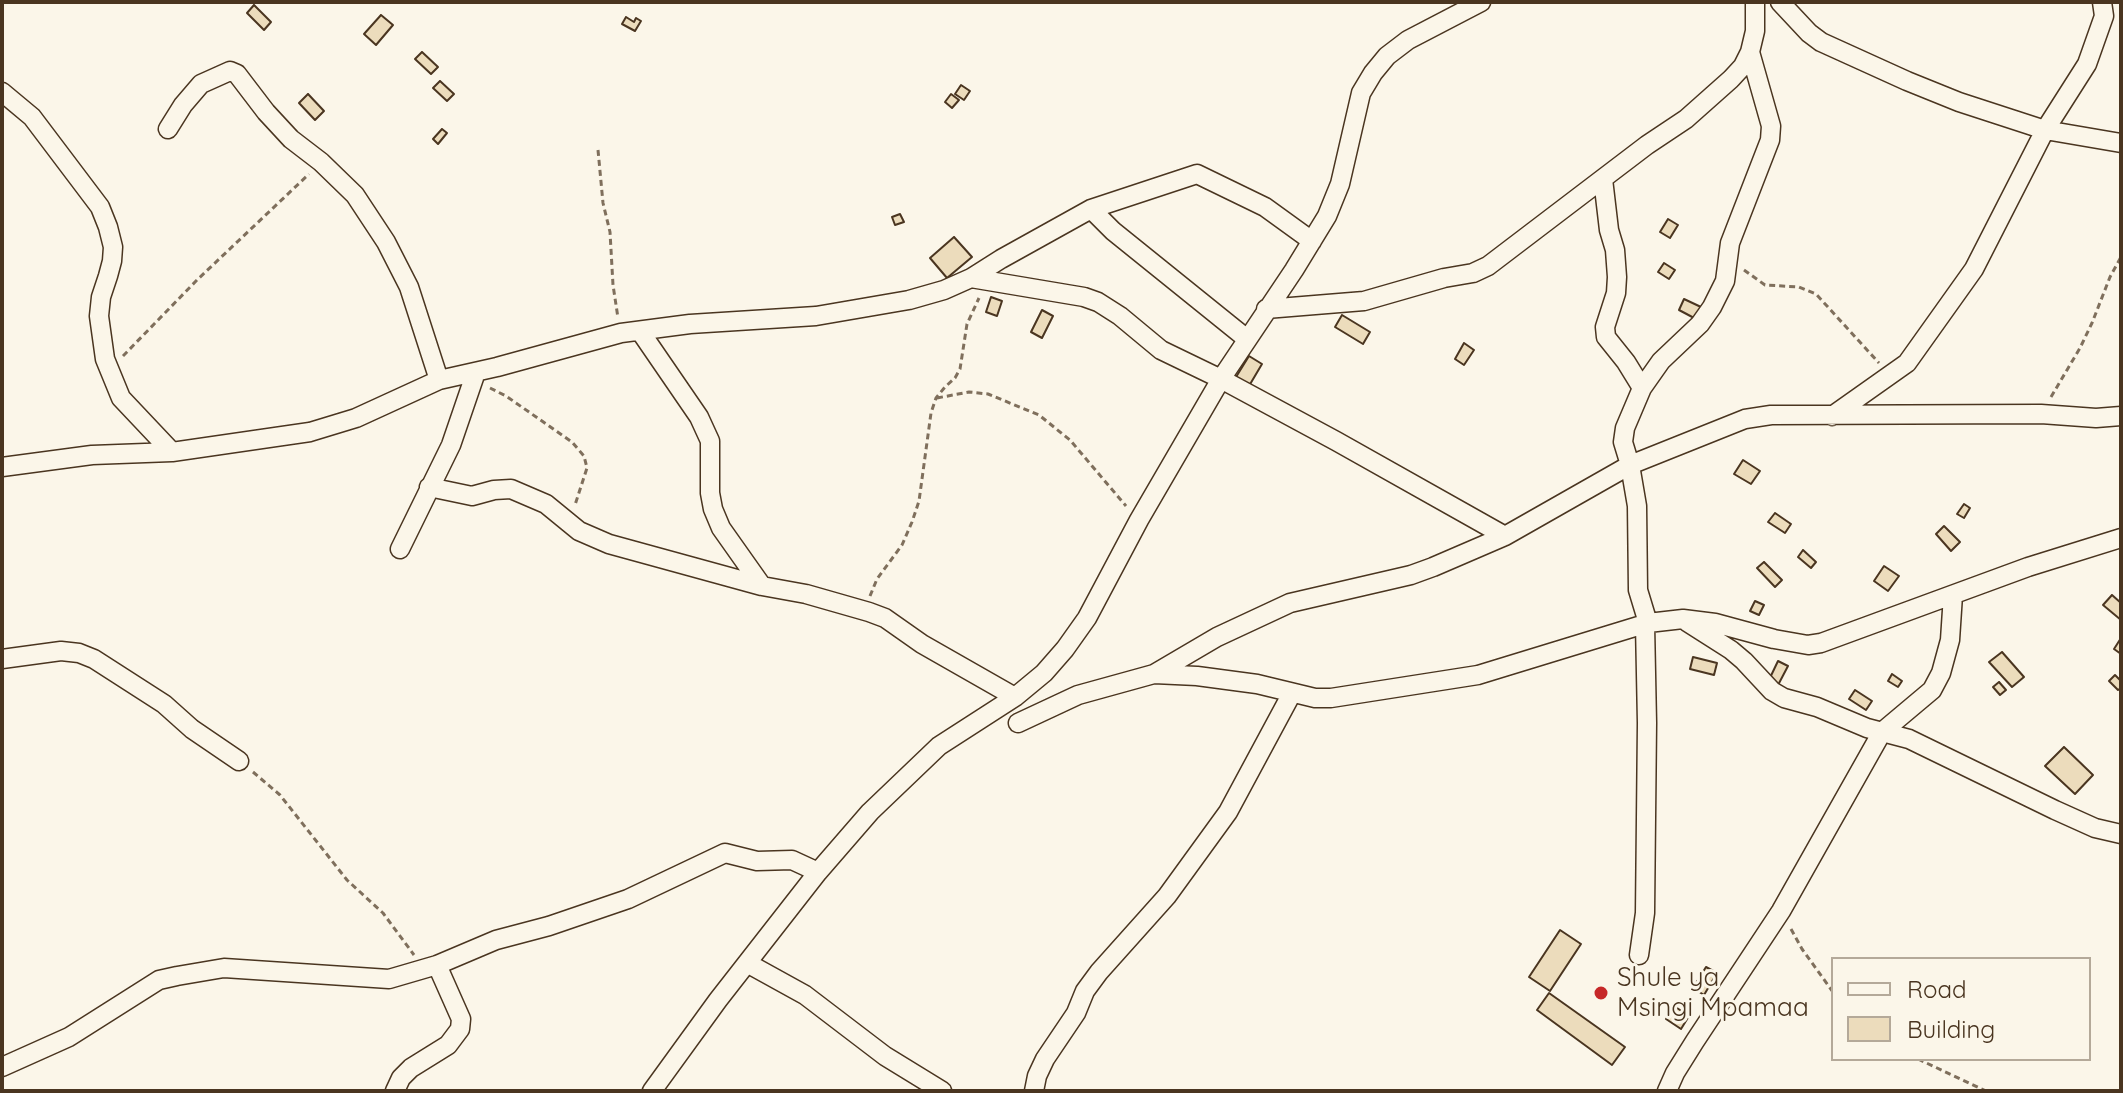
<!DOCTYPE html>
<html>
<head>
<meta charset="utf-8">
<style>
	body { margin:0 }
	#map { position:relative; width:2123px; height:1093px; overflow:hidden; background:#fbf6e9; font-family:Quicksand,sans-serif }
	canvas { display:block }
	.frame { position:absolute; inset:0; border:4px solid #4a3520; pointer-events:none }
	.legend { position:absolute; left:1831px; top:957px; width:260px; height:104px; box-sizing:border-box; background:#fbf6e9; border:2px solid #b4a999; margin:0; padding:10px 14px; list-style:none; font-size:24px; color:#4a3520 }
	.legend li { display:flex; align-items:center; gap:16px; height:40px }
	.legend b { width:40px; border:2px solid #b4a999 }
</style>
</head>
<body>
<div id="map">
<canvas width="2123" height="1093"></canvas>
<div class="frame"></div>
<ul class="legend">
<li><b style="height:10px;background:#fbf6e9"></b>Road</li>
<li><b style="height:22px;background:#ecdcbc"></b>Building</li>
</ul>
</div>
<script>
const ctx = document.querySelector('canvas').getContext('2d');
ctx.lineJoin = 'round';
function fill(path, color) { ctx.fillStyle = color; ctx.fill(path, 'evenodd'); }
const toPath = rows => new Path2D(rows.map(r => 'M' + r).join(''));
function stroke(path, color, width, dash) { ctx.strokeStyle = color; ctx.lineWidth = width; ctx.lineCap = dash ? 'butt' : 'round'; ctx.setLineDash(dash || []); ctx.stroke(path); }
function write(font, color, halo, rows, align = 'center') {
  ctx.font = font + ' Quicksand,sans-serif'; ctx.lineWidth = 6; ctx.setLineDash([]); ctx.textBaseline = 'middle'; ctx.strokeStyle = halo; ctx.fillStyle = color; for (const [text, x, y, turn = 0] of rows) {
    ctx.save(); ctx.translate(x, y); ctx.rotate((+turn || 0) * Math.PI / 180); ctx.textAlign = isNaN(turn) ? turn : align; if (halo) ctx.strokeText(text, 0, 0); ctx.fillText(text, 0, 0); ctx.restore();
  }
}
const building = toPath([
	[254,5,271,22,264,30,247,13,254,5],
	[381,15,393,25,376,45,364,34,381,15],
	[626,17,634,22,636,18,641,21,635,31,622,24,626,17],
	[422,52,438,67,431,74,415,59,422,52],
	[440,81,454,94,447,101,433,88,440,81],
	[961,85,970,91,964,100,955,94,961,85],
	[308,94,324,111,315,120,299,103,308,94],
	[951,94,959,100,952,108,945,102,951,94],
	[442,129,447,133,438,144,433,139,442,129],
	[900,214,904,222,895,225,892,217,900,214],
	[1668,219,1678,225,1670,238,1660,232,1668,219],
	[954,237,972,257,947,278,930,258,954,237],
	[1664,263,1675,270,1669,279,1658,272,1664,263],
	[991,297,1002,301,997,316,986,312,991,297],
	[1684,299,1701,307,1696,319,1679,310,1684,299],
	[1042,310,1053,316,1042,338,1031,332,1042,310],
	[1342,315,1370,332,1363,344,1335,327,1342,315],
	[1464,343,1474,350,1464,365,1455,359,1464,343],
	[1249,356,1262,364,1249,386,1236,377,1249,356],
	[1743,460,1760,471,1751,484,1734,474,1743,460],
	[1964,504,1970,508,1964,518,1957,514,1964,504],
	[1775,513,1791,524,1785,533,1768,522,1775,513],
	[1944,526,1960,542,1951,551,1936,534,1944,526],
	[1803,550,1816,562,1811,568,1798,557,1803,550],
	[1764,562,1782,580,1775,587,1757,568,1764,562],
	[1884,566,1899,576,1888,591,1874,581,1884,566],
	[2112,595,2121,603,2121,620,2103,605,2112,595],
	[1755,601,1764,605,1759,615,1750,611,1755,601],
	[2121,638,2121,654,2114,649,2121,638],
	[2002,652,2024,677,2012,687,1989,662,2002,652],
	[1693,657,1717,663,1714,675,1690,669,1693,657],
	[1778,661,1788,666,1777,687,1768,682,1778,661],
	[1892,674,1902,681,1898,687,1888,681,1892,674],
	[2115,675,2121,681,2121,688,2118,690,2109,681,2115,675],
	[1999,682,2006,690,2000,695,1993,687,1999,682],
	[1855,690,1872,701,1866,710,1849,699,1855,690],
	[2064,747,2093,775,2075,794,2045,766,2064,747],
	[1560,930,1581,944,1550,991,1529,977,1560,930],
	[1706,967,1717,973,1704,995,1693,988,1706,967],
	[1549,993,1625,1047,1612,1065,1537,1010,1549,993],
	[1674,1006,1689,1016,1681,1029,1666,1019,1674,1006]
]);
const path = toPath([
	[598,150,603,203,610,232,613,285,618,318],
	[1744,270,1765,285,1799,287,1816,294,1879,363],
	[123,356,197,280,309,174],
	[490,388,506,396,572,442,584,456,587,468,575,505],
	[2051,397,2080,348,2092,323,2110,277,2121,257],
	[937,398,969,392,988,394,1039,415,1070,440,1126,506],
	[870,596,877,579,902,545,912,522,919,501,931,413,936,398,945,387,955,378,960,369,967,324,979,298],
	[253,772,280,795,347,880,383,913,414,955],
	[1791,929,1802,949,1833,992],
	[1918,1059,1986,1091]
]);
const minor = toPath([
	[1780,2,1809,33,1821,42,1907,81,1959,102,2045,130,2121,143],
	[2,92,32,117,100,207,108,227,113,247,112,261,108,276,101,297,99,316,105,359,121,398,172,452],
	[168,129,183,105,201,84,230,71,237,74,266,112,291,139,321,162,355,195,386,242,409,287,439,380],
	[1603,179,1609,230,1615,250,1617,277,1616,293,1605,327,1606,337,1626,362,1642,388],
	[1091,209,1113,231,1247,339],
	[971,278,1084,297,1098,302,1120,316,1161,350,1221,379,1336,441,1505,536],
	[1266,309,1364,301,1444,278,1473,273,1488,266,1647,145,1686,119,1731,79,1743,66,1750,52,1755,31,1755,2],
	[640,331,699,417,710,441,710,493,713,509,721,528,762,586],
	[1832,416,1907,363,1974,269,2045,130,2087,64,2104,16,2102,2],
	[2,467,92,455,172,452,310,432,356,418,439,380,497,367,621,333,690,324,816,316,909,300,944,290,971,278,1001,259,1091,209,1197,174,1265,207,1312,241],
	[429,487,472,496,494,490,511,489,546,504,579,531,609,544,762,586,806,594,869,612,885,618,922,644,1015,697],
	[400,549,451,445,476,372],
	[1687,622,1731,650,1744,661,1772,691,1784,698,1817,707,1867,728,1909,739,2055,810,2095,828,2121,834],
	[1648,623,1638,590,1637,506,1630,465,1623,442,1625,428,1642,388,1661,361,1700,324,1712,307,1725,281,1730,243,1770,140,1771,126,1750,52],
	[2,659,61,651,79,653,94,659,164,704,192,729,239,761],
	[1154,674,1197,676,1257,684,1315,698,1331,698,1478,675,1648,623,1683,619,1715,623,1774,639,1808,645,1821,643,2028,567,2121,538],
	[1018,723,1078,695,1154,674,1217,637,1290,603,1411,575,1433,567,1505,536,1630,465,1745,419,1771,415,2041,414,2096,418,2121,416],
	[1639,955,1645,913,1647,723,1645,624],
	[747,963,805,995,885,1056,942,1091],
	[2,1067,69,1037,159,980,177,976,224,968,389,979,437,965,496,940,549,926,628,899,725,853,757,861,792,860,818,872],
	[395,1091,401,1078,411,1068,448,1045,460,1029,461,1019,437,965],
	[652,1091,718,1000,818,872,870,812,939,746,1015,697,1044,673,1065,649,1087,618,1139,520,1221,379,1294,270,1327,216,1340,184,1361,93,1373,73,1387,56,1408,40,1481,2],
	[1034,1091,1037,1076,1045,1059,1076,1013,1085,991,1099,972,1167,896,1228,812,1292,693],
	[1667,1091,1675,1073,1695,1041,1781,911,1882,732,1932,690,1941,673,1950,640,1953,595]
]);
const markers = [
	[1601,993,8,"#c62828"]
];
const poiNames = [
	["Shule ya",1617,978],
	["Msingi Mpamaa",1617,1008]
];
fill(building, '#ecdcbc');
stroke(building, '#4a3520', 2);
stroke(minor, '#4a3520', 21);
stroke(path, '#7f6f5c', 3, [6, 4]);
stroke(minor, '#fbf6e9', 18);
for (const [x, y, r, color] of markers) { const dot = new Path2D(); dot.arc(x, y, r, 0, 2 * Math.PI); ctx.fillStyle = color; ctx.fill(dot); stroke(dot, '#fbf6e9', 3); }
write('26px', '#4a3520', '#fbf6e9', poiNames, 'left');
</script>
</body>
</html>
